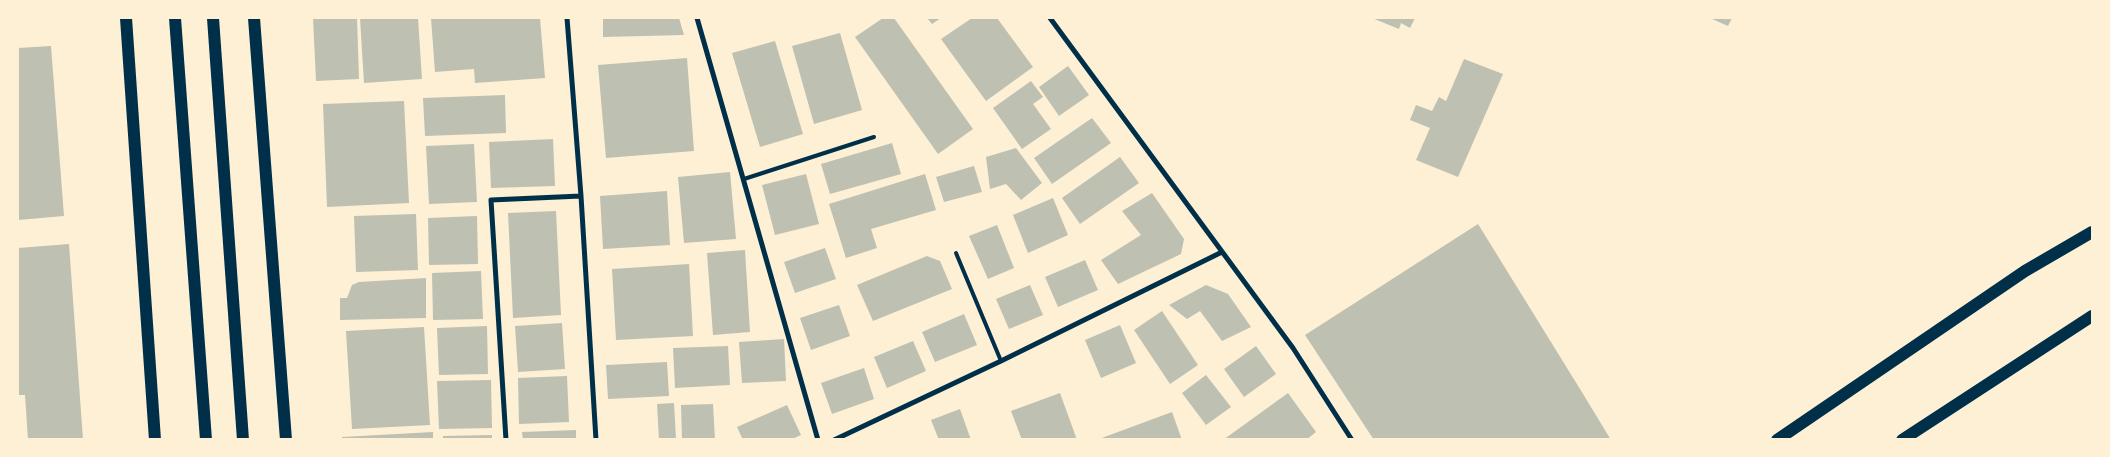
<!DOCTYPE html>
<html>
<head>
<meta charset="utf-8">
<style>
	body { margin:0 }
	#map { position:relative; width:2110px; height:457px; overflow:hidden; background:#fdf0d5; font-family:"Archivo Narrow",sans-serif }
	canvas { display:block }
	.frame { position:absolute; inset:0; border:19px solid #fdf0d5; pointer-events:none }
</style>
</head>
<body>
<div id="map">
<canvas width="2110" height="457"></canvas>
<div class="frame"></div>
</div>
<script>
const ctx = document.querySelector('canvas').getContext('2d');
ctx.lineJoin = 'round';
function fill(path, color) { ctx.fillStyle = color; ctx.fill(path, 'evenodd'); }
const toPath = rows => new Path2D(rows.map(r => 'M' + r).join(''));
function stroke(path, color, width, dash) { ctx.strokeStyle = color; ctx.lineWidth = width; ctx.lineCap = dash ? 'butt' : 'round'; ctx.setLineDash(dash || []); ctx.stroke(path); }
const building = toPath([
	[313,18,357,18,359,79,316,81],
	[360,18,418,18,422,79,364,83],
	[431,18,540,18,545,78,475,83,474,69,435,72],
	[603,18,679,18,684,35,603,37],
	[883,18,894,18,973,129,938,154,855,37],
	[927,18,941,18,932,24],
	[972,18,997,18,1033,67,986,101,941,39],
	[1372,18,1415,18,1410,28,1401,23,1399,29],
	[1710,18,1732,18,1728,26],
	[840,33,862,110,814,124,792,46],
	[775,41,803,134,760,147,732,53],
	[51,46,64,216,18,220,18,48],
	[687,58,694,151,606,158,598,65],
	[1464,59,1503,74,1458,177,1416,160,1430,128,1410,120,1416,105,1432,111,1439,97,1446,101],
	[1068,66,1089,95,1059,116,1039,87],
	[1031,81,1043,97,1033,104,1051,129,1022,149,993,108],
	[505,95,506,133,425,136,423,98],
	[404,101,409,203,327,207,323,104],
	[1092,118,1111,143,1052,184,1034,158],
	[553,139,555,186,491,188,489,142],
	[892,143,901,174,830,194,821,164],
	[474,144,477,202,429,204,426,146],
	[1016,148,1042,183,1021,200,1006,184,990,189,986,157],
	[1120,157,1139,183,1080,224,1062,198],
	[974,166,982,192,944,202,936,177],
	[730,172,736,239,684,243,678,177],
	[806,174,819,224,775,235,762,185],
	[925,174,936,210,871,229,877,248,846,258,829,204],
	[667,191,670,245,603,249,600,196],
	[1152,193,1184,239,1181,254,1118,284,1101,260,1141,235,1122,211],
	[1053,198,1068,235,1028,253,1013,215],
	[556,211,561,315,513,318,508,213],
	[416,214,418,270,356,272,354,216],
	[477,216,478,264,429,265,428,218],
	[1478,224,1580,389,1611,440,1374,440,1305,335],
	[997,225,1014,268,988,279,969,236],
	[69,244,83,440,28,440,25,395,18,395,18,248],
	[825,248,836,279,795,293,784,262],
	[745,250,750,332,713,335,707,253],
	[927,256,940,261,952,289,873,321,857,285],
	[1085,260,1098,290,1058,307,1045,277],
	[689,264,693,336,616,340,612,269],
	[481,271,483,319,433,320,432,273],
	[426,278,426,318,340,320,340,298,347,298,352,285,359,282],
	[1030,285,1043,315,1009,329,996,299],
	[1206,285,1228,294,1251,327,1222,341,1200,311,1187,319,1169,305],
	[839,305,850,336,811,350,800,318],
	[1162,311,1198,365,1170,384,1134,330],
	[964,314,977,345,935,362,922,332],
	[562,323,565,369,518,372,515,326],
	[1120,325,1136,363,1101,378,1085,340],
	[487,326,488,374,439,375,437,328],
	[424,327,430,425,352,429,346,331],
	[784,339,786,381,742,383,739,342],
	[913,341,926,371,887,388,874,357],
	[728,346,730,385,675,388,673,348],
	[1256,346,1276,374,1244,397,1224,369],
	[667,362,669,396,608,399,606,365],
	[864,368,874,399,832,414,821,383],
	[1206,375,1231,407,1206,425,1182,393],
	[567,376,569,422,519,424,518,378],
	[491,380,492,428,439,429,437,381],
	[1060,393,1077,440,1022,440,1011,411],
	[1288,393,1316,432,1306,440,1223,440],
	[674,403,676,439,659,440,657,404],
	[713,404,715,440,682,440,681,405],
	[787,405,801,435,790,440,743,440,737,427],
	[960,409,971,440,939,440,931,420],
	[1172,412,1182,440,1099,440,1099,439],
	[576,430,576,440,523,440,522,432],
	[433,432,433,440,342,440,342,437],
	[492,435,492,440,443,440,443,436]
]);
const service = toPath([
	[744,179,874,137],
	[956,253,1001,361]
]);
const minor = toPath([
	[567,18,581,196,596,440],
	[697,18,818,440],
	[1050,18,1293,348,1352,440],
	[506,440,491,200,581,196],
	[834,440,1001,361,1222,252]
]);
const primary = toPath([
	[126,18,155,440],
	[175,18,206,440],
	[213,18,243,440],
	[254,18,286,440],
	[1777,440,2025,271,2092,232],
	[1902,440,2092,316]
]);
fill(building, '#bec0b2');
stroke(service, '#003049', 4);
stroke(minor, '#003049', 5);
stroke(primary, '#003049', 12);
</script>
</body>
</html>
